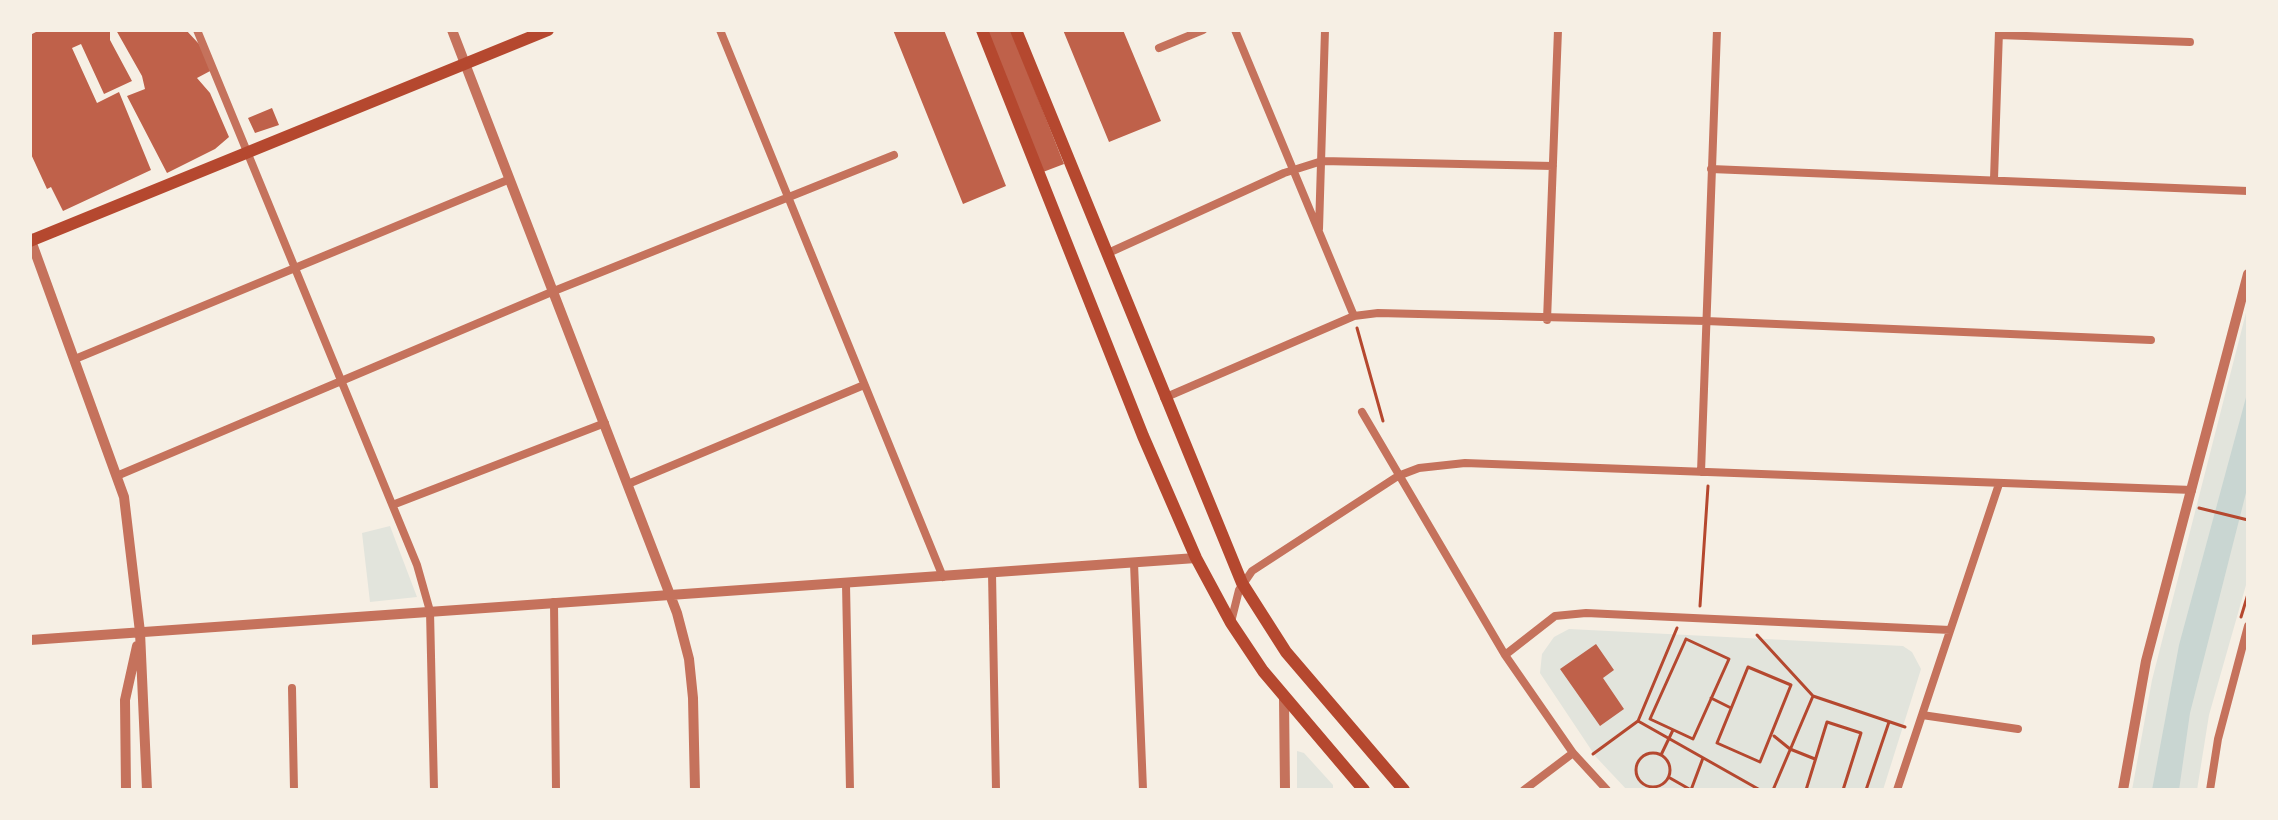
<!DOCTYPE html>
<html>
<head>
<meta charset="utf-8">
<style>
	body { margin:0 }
	#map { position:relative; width:2278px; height:820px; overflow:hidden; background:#f6efe4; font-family:"Fira Sans",sans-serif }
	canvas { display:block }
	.frame { position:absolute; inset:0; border:32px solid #f6efe4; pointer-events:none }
</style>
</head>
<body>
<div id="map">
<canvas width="2278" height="820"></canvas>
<div class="frame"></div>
</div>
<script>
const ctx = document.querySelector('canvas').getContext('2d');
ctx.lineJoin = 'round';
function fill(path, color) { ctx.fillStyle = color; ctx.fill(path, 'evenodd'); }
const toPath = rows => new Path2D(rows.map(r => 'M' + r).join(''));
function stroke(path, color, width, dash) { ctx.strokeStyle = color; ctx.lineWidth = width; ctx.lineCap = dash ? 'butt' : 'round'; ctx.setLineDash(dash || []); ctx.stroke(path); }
const green = toPath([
	[2248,305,2248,578,2209,715,2197,790,2132,790,2152,680],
	[390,526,417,597,370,602,362,533],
	[1569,629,1903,646,1912,652,1921,669,1883,790,1627,790,1596,757,1540,673,1542,654,1554,637],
	[1297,751,1304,753,1333,785,1333,790,1297,790]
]);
const water = toPath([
	[2248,390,2248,485,2190,713,2179,790,2152,790,2179,645]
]);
const building = toPath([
	[40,30,110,30,110,40,132,81,104,94,81,44,72,48,97,103,119,92,151,170,63,211,51,187,47,189,30,152,30,35],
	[116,30,186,30,199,44,212,70,197,78,210,93,229,137,215,149,167,173,127,96,145,89,142,76],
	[893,30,944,30,1006,186,963,204],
	[987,30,1011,30,1064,164,1043,172],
	[1063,30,1123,30,1161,121,1109,142],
	[272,108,279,125,255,133,248,118],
	[1596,644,1614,670,1603,678,1624,709,1600,726,1560,669]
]);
const path = toPath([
	[1357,328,1383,421],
	[2199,508,2248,520],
	[1700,606,1708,486],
	[2241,617,2248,594],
	[1757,635,1813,696,1905,727],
	[1686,639,1729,659,1693,739,1650,719,1686,639],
	[1748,667,1791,685,1760,762,1717,743,1748,667],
	[1711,698,1731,708],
	[1638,721,1677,628],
	[1774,736,1790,749,1815,759],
	'1636 770a17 17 0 1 1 34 0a17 17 0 1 1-34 0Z',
	[1593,754,1638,721,1760,790],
	[1661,755,1673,730],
	[1670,778,1691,790],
	[1691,790,1703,758],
	[1773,790,1813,696],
	[1806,790,1827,722,1861,733,1843,790],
	[1866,790,1889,722]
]);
const minor = toPath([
	[197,30,417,565,430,611,434,790],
	[720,30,943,577],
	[1235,30,1354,316],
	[1999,35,2190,42],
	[1159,48,1203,30],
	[1711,169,2248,191],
	[1994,179,1999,31],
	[1319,229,1325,30],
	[1106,254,1284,173,1322,161,1553,166],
	[1547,320,1558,30],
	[75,359,510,179],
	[1164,398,1354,316,1378,313,1706,321,2151,340],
	[1362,412,1505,655,1573,753,1607,790],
	[1701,472,1717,30],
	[119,475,554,291,894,155],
	[628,484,864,385],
	[395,504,605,423],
	[1134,563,1143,790],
	[992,573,996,790],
	[846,584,850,790],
	[554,602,556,790],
	[1231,622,1239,590,1252,571,1398,476,1419,468,1465,463,2192,490],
	[1505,655,1555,616,1586,613,1950,630],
	[292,688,294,790],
	[1922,715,2018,729],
	[1524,790,1573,753],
	[1897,790,1999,484],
	[2210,790,2218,739,2248,626]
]);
const tertiary = toPath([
	[452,30,677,613,689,659,693,698,695,790],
	[30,238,124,497,140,632,147,790],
	[30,640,1196,558],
	[1284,698,1285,790],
	[126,790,125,700,137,646],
	[2123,790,2146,661,2248,274]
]);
const secondary = toPath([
	[982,30,1143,436,1196,558,1231,623,1263,671,1364,790],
	[1016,30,1242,583,1286,652,1404,790],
	[30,241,548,30]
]);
fill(green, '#e2e4dc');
fill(water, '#c9d6d2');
fill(building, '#bf614a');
stroke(path, '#b5482f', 3);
stroke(minor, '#c5725c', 8);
stroke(tertiary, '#c5725c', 10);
stroke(secondary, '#b5482f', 12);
</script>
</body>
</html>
